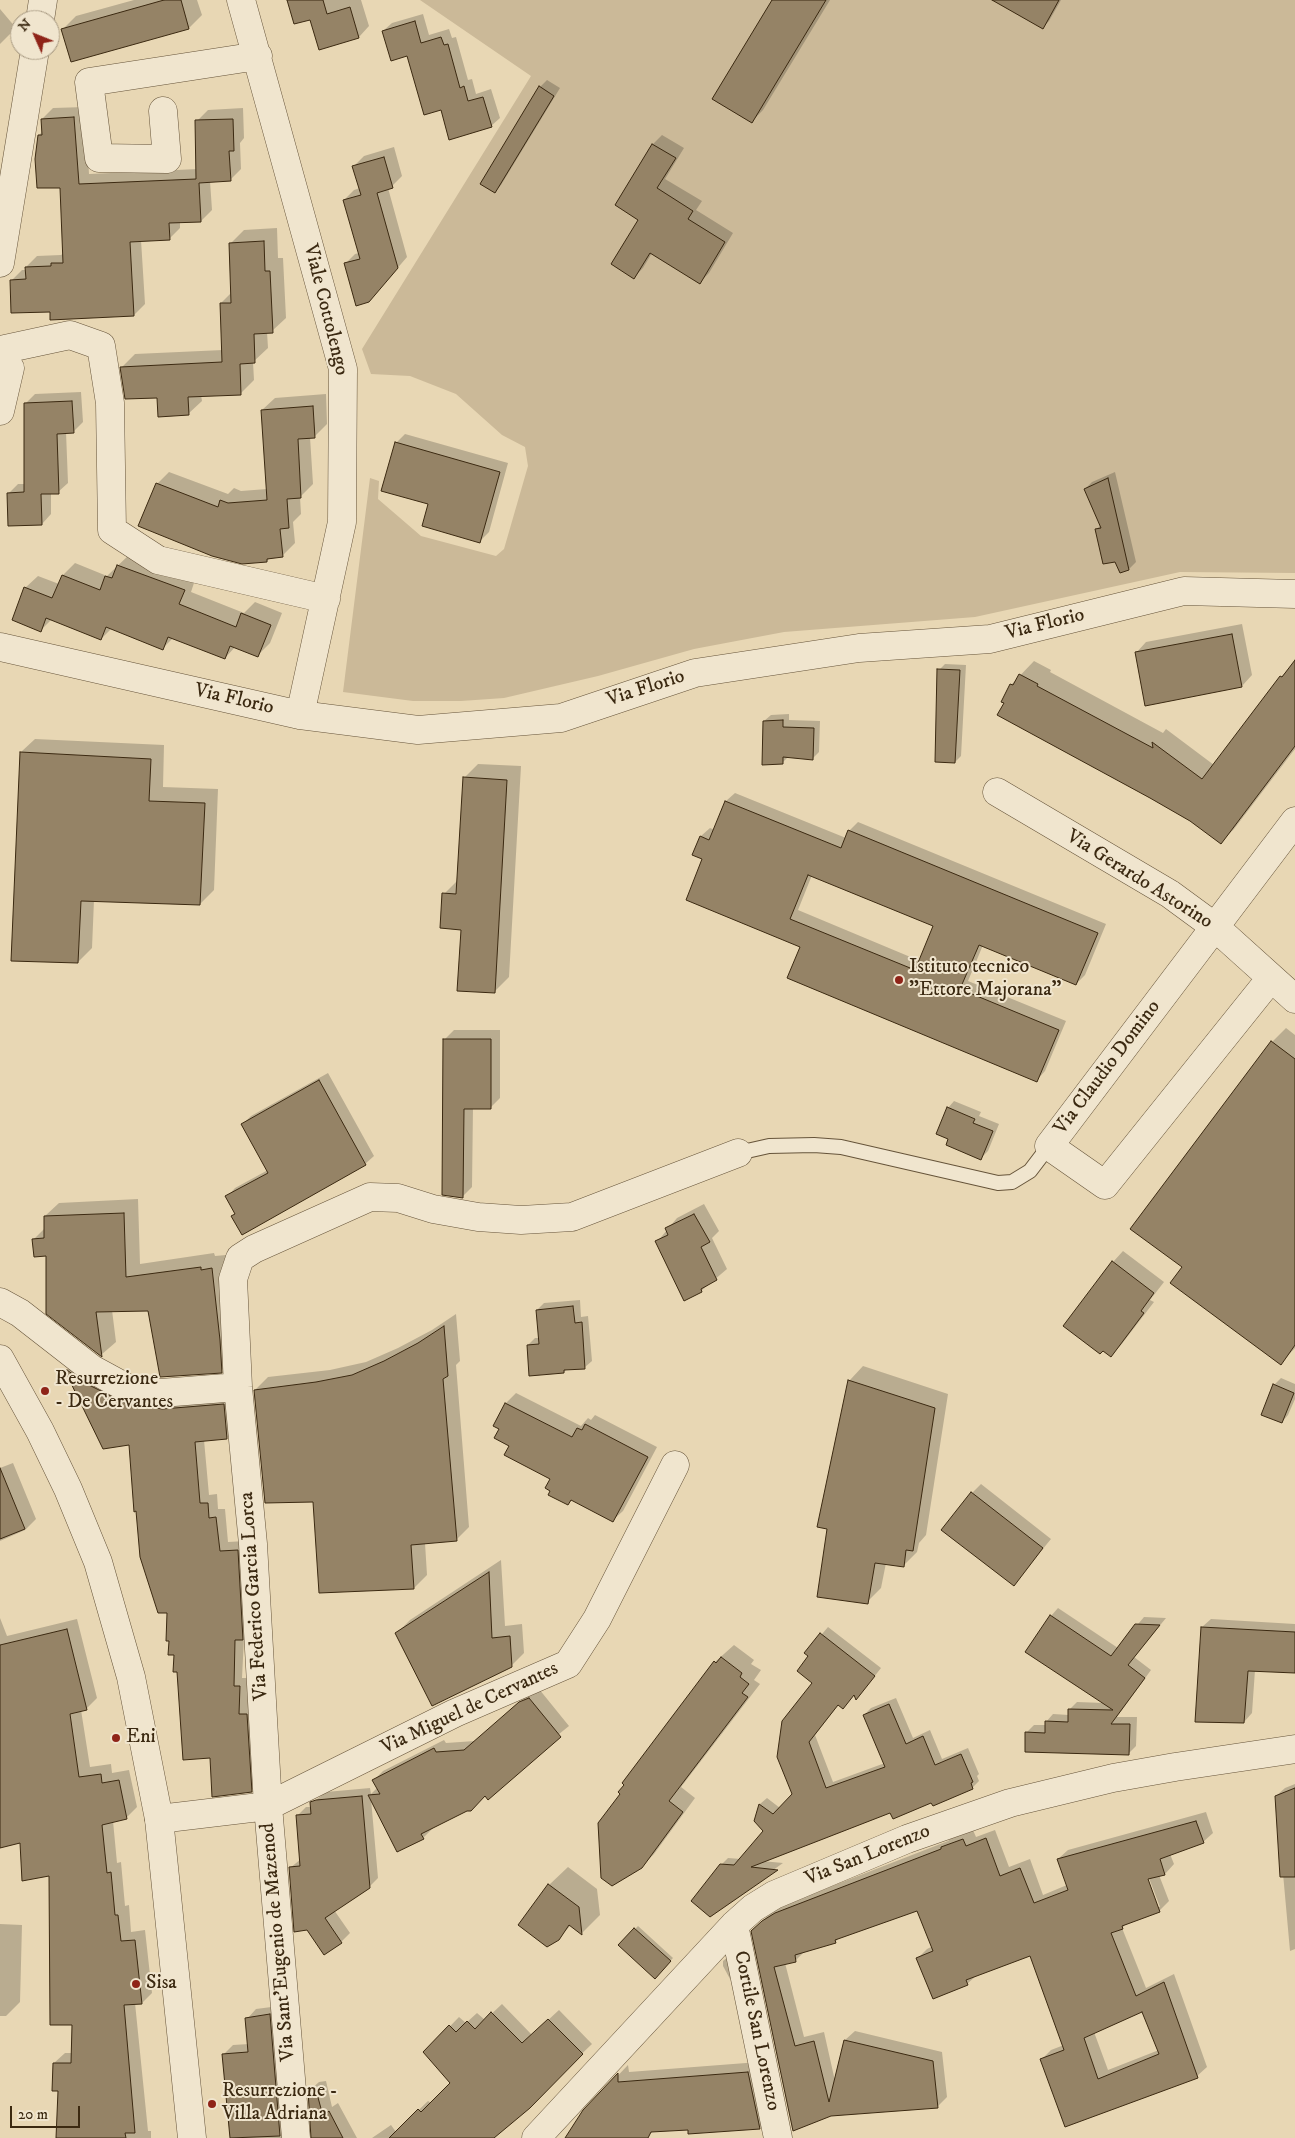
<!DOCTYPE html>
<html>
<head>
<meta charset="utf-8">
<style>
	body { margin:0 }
	#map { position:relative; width:1295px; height:2138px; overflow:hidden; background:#e8d7b4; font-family:"IM FELL DW Pica",serif }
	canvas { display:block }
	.north { position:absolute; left:10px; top:10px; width:50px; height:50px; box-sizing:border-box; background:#f0e5ce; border:1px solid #a89a82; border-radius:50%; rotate:314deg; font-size:14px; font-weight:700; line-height:20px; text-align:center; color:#3b2911 }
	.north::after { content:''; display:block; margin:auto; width:18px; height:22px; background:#8f2418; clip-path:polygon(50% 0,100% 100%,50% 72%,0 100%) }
	.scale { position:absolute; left:10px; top:2106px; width:70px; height:22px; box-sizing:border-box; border:2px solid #3b2911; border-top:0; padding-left:6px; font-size:15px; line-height:18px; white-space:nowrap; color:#3b2911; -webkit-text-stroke:4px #f0e5ce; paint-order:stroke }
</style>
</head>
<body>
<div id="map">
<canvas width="1295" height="2138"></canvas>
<div class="north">N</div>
<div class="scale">20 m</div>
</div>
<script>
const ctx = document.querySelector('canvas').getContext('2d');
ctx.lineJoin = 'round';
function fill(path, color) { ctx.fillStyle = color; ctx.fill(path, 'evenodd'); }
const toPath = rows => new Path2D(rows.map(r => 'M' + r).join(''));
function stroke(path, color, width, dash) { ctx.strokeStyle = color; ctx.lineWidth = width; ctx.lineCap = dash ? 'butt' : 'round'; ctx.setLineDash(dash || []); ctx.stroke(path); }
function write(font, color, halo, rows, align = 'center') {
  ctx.font = font + ' "IM FELL DW Pica",serif'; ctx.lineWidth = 4; ctx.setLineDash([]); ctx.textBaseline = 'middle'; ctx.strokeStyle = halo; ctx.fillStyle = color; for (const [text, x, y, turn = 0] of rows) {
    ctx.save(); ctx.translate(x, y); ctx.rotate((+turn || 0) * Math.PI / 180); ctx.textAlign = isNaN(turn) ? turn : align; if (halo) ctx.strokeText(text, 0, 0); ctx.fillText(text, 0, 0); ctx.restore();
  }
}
const green = toPath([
	[420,0,1295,0,1295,573,1180,572,975,617,784,632,694,649,598,676,504,698,461,701,413,701,343,692,370,478,379,481,378,499,421,536,496,556,504,549,528,466,525,447,502,435,456,394,410,376,371,374,362,349,531,76]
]);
const shadow = toPath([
	[134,0,197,0,202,15,189,28,63,29,76,16],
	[288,0,361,0,369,26,359,37,319,48,311,18],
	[773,0,830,0,763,110,751,122],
	[1002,0,1061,0,1049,21,1042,28],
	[0,9,16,28,0,44],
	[423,14,429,35,449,29,452,38,456,37,468,80,472,79,476,94,491,89,500,118,491,126,442,109,408,55,383,31,392,23],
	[547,80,560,88,501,185,495,192,540,87],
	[85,107,89,174,198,169,197,121,208,110,243,108,244,138,240,143,241,169,230,180,210,181,212,210,201,221,180,222,180,228,169,239,141,240,145,304,134,315,51,310,11,281,22,270,26,270,26,267,37,256,61,255,64,253,61,187,39,135,43,131,42,119,53,108],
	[662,135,684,148,665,179,702,201,696,210,733,233,709,273,700,282,652,253,643,268,634,277,640,219,616,205,653,144],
	[394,147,402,176,392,186,388,188,407,257,378,291,345,264,355,254,359,253,344,200,354,190,360,188,354,166,364,156],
	[277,228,278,258,283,258,286,318,272,331,267,332,268,348,253,362,254,380,240,394,201,395,202,401,188,414,158,396,121,368,135,354,223,350,221,303,232,292,231,243,244,230],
	[81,392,83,422,73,432,66,432,68,483,58,492,51,493,51,514,42,524,8,494,18,484,25,484,25,404,35,394],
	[326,394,327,424,315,436,310,437,313,484,300,497,301,514,293,522,295,543,282,556,271,557,267,561,157,484,169,472,228,494,234,488,241,491,267,489,262,410,275,398],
	[405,434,508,463,489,532,480,541,396,443],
	[1115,472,1136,562,1129,569,1096,530,1101,525,1085,489,1092,482],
	[131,553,196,577,191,592,244,613,255,602,282,613,270,643,258,655,236,646,225,658,174,637,163,648,112,628,101,639,52,619,41,630,25,588,38,576,59,584,63,575,75,563,107,576],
	[1242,624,1252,675,1242,686,1136,653,1146,642],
	[1034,661,1051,670,1050,672,1163,733,1166,729,1214,765,1281,677,1295,662,1295,749,1234,829,1221,842,1191,820,1006,702,1011,685],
	[945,664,966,665,961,756,955,762,939,670],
	[789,714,789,720,820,721,819,752,813,758,789,756,782,763,764,721,771,715],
	[35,739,164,745,163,787,218,789,214,890,200,904,94,900,92,948,78,962,21,752],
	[478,764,521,766,509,977,495,991,444,894,458,880,464,778],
	[735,793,846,838,850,830,858,822,1106,924,1085,975,1076,984,983,945,968,981,1066,1021,1045,1071,1037,1080,801,946,704,859,694,855,701,836,710,828,715,830,726,801],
	[812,875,935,926,920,961,798,910],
	[1286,1028,1295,1035,1295,1348,1281,1363,1183,1267,1272,1042],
	[454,1030,500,1030,500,1098,490,1108,473,1107,472,1187,462,1197,444,1040],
	[328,1073,374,1156,365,1164,236,1214,227,1197,235,1188,268,1170,243,1124,251,1116],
	[954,1101,981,1112,979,1116,999,1124,988,1151,981,1158,950,1139,948,1108],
	[138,1199,140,1264,214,1253,215,1256,226,1255,235,1357,221,1371,149,1310,112,1310,116,1342,101,1355,47,1255,33,1240,45,1228,45,1216,59,1203],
	[704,1204,719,1231,712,1238,727,1269,701,1291,657,1242,677,1218],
	[1123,1251,1164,1282,1150,1300,1154,1302,1121,1345,1111,1355,1113,1262],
	[580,1300,581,1317,588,1316,592,1361,585,1367,567,1369,564,1372,528,1345,535,1338,540,1338,537,1310,544,1303],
	[456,1314,460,1361,456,1365,469,1527,456,1540,425,1543,427,1575,414,1588,314,1500,255,1390,268,1377,330,1370,366,1362,398,1348,432,1330],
	[75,1362,94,1374,233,1395,236,1429,227,1438,204,1440,209,1495,217,1494,218,1509,225,1509,228,1542,246,1541,251,1630,244,1638,242,1678,248,1678,248,1705,256,1705,260,1782,251,1791,211,1757,179,1671,169,1612,131,1444,66,1371],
	[863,1366,948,1394,926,1535,919,1543,917,1552,903,1566,886,1563,881,1588,867,1602,829,1528,819,1526,850,1380],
	[1281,1378,1295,1384,1295,1399,1288,1415,1282,1422,1274,1385],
	[516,1393,581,1426,588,1418,591,1420,595,1415,657,1447,623,1511,613,1520,573,1499,568,1504,551,1479,510,1445,500,1428,495,1425,506,1403],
	[13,1463,36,1519,25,1530,0,1541,0,1468],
	[981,1484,1051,1539,1014,1584,972,1493],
	[501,1560,505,1626,522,1624,524,1653,511,1666,397,1633,410,1620],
	[1058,1608,1118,1648,1144,1617,1166,1618,1134,1657,1151,1670,1117,1717,1137,1717,1136,1746,1129,1753,1026,1733,1034,1725,1046,1725,1046,1722,1053,1714,1069,1715,1069,1710,1077,1702,1104,1703,1051,1616],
	[0,1618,7,1636,77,1619,97,1698,86,1709,81,1710,90,1767,111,1764,112,1773,129,1770,137,1807,126,1818,113,1821,117,1863,121,1862,125,1906,129,1905,131,1932,145,1930,152,1993,142,2003,135,2003,148,2131,151,2131,151,2138,57,2138,60,2090,54,2063,65,2053,73,2053,73,2023,51,1875,21,1842,0,1846],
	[1211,1619,1295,1624,1295,1672,1255,1670,1252,1713,1244,1722,1202,1627],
	[828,1627,881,1668,863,1691,855,1694,843,1707,839,1704,815,1735,833,1782,885,1763,864,1715,871,1708,896,1698,913,1738,930,1730,942,1759,968,1748,979,1774,977,1776,979,1781,972,1788,932,1802,891,1812,762,1861,783,1863,710,1915,721,1865,728,1858,741,1859,765,1831,755,1820,760,1804,767,1798,780,1808,793,1794,814,1683,810,1656,806,1653],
	[734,1645,754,1660,751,1664,761,1670,754,1680,760,1684,681,1787,695,1798,654,1854,641,1867,622,1793,626,1784,624,1783,715,1662],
	[539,1689,569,1726,466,1809,432,1827,433,1828,423,1838,398,1851,371,1799,378,1878,369,1887,334,1910,350,1933,341,1942,290,1868,301,1859,297,1816,306,1807,312,1807,312,1803,326,1792,370,1788,371,1794,378,1787,374,1780,383,1771,444,1740,446,1743,475,1741,530,1693],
	[1295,1784,1295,1949,1290,1951,1276,1796,1285,1788],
	[1206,1812,1213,1833,1203,1842,1170,1854,1174,1864,1165,1874,1159,1875,1169,1901,1159,1911,1127,1923,1122,1928,1146,1988,1174,1974,1207,2067,1197,2076,1066,2125,1042,2059,1051,2050,1064,2045,1030,1955,977,1975,967,1984,918,1958,927,1949,933,1946,918,1910,840,1937,835,1942,805,1951,795,1961,785,1963,804,2037,824,2032,835,2081,845,2040,855,2031,942,2052,947,2097,938,2106,831,2115,794,2129,762,1921,773,1911,786,1904,948,1841,951,1838,973,1830,976,1837,995,1830,1009,1867,1030,1859,1043,1895,1067,1885,1058,1859,1068,1850],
	[1147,1873,1160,1907,1157,1907,1144,1874],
	[1142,2010,1159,2050,1108,2070,1094,2032],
	[568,1867,597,1889,600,1915,582,1933,571,1925,558,1939,549,1885],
	[0,1924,22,1925,20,2002,6,2016,0,2016],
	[638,1926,673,1958,655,1977,620,1945],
	[728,1957,732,1977,730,1979,723,1966,723,1961],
	[502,2004,532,2035,559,2010,592,2044,494,2138,372,2138,391,2125,396,2132,428,2101,431,2103,452,2083,425,2052,459,2017,466,2023,477,2013,485,2020],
	[279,2006,293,2138,232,2138,223,2055,233,2045,249,2044,247,2019,256,2009],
	[759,2062,770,2117,760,2128,653,2131,647,2137,640,2138,566,2138,584,2111,628,2065,629,2072],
	[326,2081,332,2107,338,2103,357,2138,313,2138,309,2091,319,2082]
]);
const building = toPath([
	[164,0,181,0,189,29,71,62,61,29,164,0],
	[287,0,323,0,327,14,350,7,359,38,319,50,310,20,294,24,287,0],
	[772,0,826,0,752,123,712,99,772,0],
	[992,0,1059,0,1043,29,992,0],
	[415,21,421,43,441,37,444,45,448,44,460,88,464,86,468,101,483,97,492,127,449,140,441,110,424,115,407,56,391,61,382,31,415,21],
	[539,86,554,96,495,193,480,184,539,86],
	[74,117,79,184,196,179,195,120,233,119,234,151,229,151,231,181,199,183,201,222,169,223,170,240,130,242,134,316,50,320,50,312,11,313,10,280,26,279,25,267,51,266,51,263,63,263,60,188,37,188,35,159,38,135,42,135,41,119,74,117],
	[652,144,676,158,657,188,693,211,688,219,725,242,700,284,650,253,634,279,611,264,638,220,615,205,652,144],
	[384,157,393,188,377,193,398,268,369,302,356,306,344,263,360,259,343,200,361,195,352,166,384,157],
	[264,241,265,271,270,271,273,333,254,334,255,363,240,364,241,395,188,397,189,415,158,417,157,398,125,399,120,367,222,362,220,303,231,303,229,243,264,241],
	[72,401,74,433,57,434,59,494,41,494,42,525,8,526,7,493,24,492,24,403,72,401],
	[313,406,315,438,298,439,301,498,287,499,289,528,280,529,283,557,267,559,267,562,242,564,212,556,138,526,156,483,218,507,220,500,228,503,267,500,261,410,313,406],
	[395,442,500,472,480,543,422,526,428,504,381,491,395,442],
	[1108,478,1129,570,1120,573,1115,562,1103,564,1095,529,1101,528,1084,489,1108,478],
	[117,565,185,590,179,604,236,627,241,613,271,625,258,657,230,646,225,659,168,637,163,650,106,627,101,640,46,618,41,632,12,620,24,587,52,598,62,575,100,590,105,576,112,578,117,565],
	[1232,634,1242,687,1145,706,1135,652,1232,634],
	[1295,660,1295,746,1221,844,1190,821,1150,798,997,715,1004,703,1001,702,1010,684,1013,685,1019,674,1038,684,1037,686,1153,748,1152,742,1202,779,1280,676,1282,677,1295,660],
	[937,669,960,670,955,763,935,762,937,669],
	[783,720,783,727,814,728,813,760,783,757,783,764,762,765,763,721,783,720],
	[20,752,151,759,149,801,205,803,200,905,81,901,78,963,11,961,20,752],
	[463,777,507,780,495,993,457,991,461,930,440,928,442,893,456,894,463,777],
	[725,801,841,848,848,830,1098,933,1076,985,979,945,960,989,1059,1030,1037,1082,787,978,800,947,686,900,702,859,692,855,700,836,709,840,725,801],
	[808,875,933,926,915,970,790,919,808,875],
	[443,1039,491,1039,491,1109,464,1109,463,1198,442,1195,443,1039],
	[1271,1041,1295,1059,1295,1345,1281,1365,1170,1283,1182,1267,1130,1229,1271,1041],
	[319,1080,366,1165,242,1235,231,1216,235,1214,225,1196,268,1173,241,1124,319,1080],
	[947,1107,975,1119,973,1123,993,1131,981,1160,946,1145,948,1139,936,1134,947,1107],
	[124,1213,126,1277,201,1267,201,1270,212,1268,220,1340,222,1373,160,1377,148,1311,96,1312,102,1357,46,1314,46,1256,34,1257,32,1239,44,1238,44,1216,124,1213],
	[694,1214,710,1242,701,1247,717,1280,701,1289,702,1292,684,1301,655,1241,668,1235,665,1228,694,1214],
	[1112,1261,1154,1293,1141,1311,1144,1313,1111,1357,1103,1351,1100,1354,1063,1326,1112,1261],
	[573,1306,575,1323,582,1322,585,1369,564,1370,564,1373,529,1376,527,1345,539,1344,536,1310,573,1306],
	[444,1326,448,1376,443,1379,457,1541,411,1545,414,1589,319,1593,313,1502,265,1503,254,1390,316,1382,352,1375,384,1361,418,1343,444,1326],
	[67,1370,85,1383,125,1403,162,1409,224,1404,227,1439,195,1442,200,1503,208,1503,209,1518,216,1517,220,1551,238,1550,243,1640,235,1640,234,1686,240,1686,239,1714,247,1714,252,1792,212,1797,210,1758,183,1760,177,1672,173,1672,174,1655,168,1655,169,1641,166,1641,167,1613,158,1613,140,1557,136,1511,134,1512,129,1445,103,1449,65,1371,67,1370],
	[848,1380,935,1408,913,1551,906,1550,904,1567,875,1563,868,1604,817,1597,827,1529,817,1527,848,1380],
	[1273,1384,1294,1393,1282,1423,1261,1415,1273,1384],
	[505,1403,572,1437,577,1428,582,1430,585,1424,648,1457,613,1522,571,1500,568,1505,548,1495,550,1491,545,1488,550,1479,504,1455,509,1446,494,1438,499,1429,493,1426,505,1403],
	[0,1468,25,1529,0,1539,0,1468],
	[971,1492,1043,1548,1014,1586,941,1530,971,1492],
	[489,1572,492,1638,510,1636,512,1667,432,1706,395,1633,489,1572],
	[1050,1615,1111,1656,1135,1624,1160,1625,1128,1665,1145,1678,1111,1724,1130,1724,1129,1755,1025,1752,1025,1732,1045,1733,1045,1721,1068,1722,1068,1709,1113,1710,1025,1652,1050,1615],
	[1201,1627,1295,1632,1295,1673,1248,1671,1244,1723,1195,1722,1201,1627],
	[67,1629,87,1710,70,1714,79,1777,101,1774,102,1783,119,1780,127,1819,102,1825,107,1873,111,1872,115,1915,118,1915,121,1941,135,1940,142,2004,124,2005,135,2133,125,2133,126,2138,56,2138,58,2091,52,2091,53,2063,71,2063,72,2025,50,2025,49,1876,22,1881,20,1843,0,1848,0,1645,67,1629],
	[820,1633,875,1676,856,1700,854,1695,843,1709,838,1705,809,1742,826,1788,885,1767,863,1715,889,1704,906,1744,923,1736,935,1765,961,1754,973,1782,971,1783,973,1789,933,1806,931,1803,893,1819,890,1813,751,1867,778,1870,710,1917,691,1901,720,1864,734,1865,763,1831,754,1821,759,1804,773,1814,792,1794,777,1757,782,1721,812,1683,797,1671,808,1656,804,1653,820,1633],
	[721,1657,742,1673,740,1677,749,1684,742,1693,748,1697,669,1801,683,1812,642,1868,612,1886,601,1878,598,1823,620,1794,618,1792,624,1785,622,1783,714,1661,716,1663,721,1657],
	[529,1698,561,1737,488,1800,485,1796,471,1811,467,1811,421,1834,424,1839,397,1852,368,1795,380,1794,372,1780,434,1748,436,1752,464,1750,519,1702,529,1698],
	[1295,1788,1295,1877,1280,1877,1275,1796,1295,1788],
	[362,1796,370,1888,325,1918,342,1943,324,1955,307,1930,294,1932,289,1867,300,1866,296,1815,311,1814,310,1802,316,1800,362,1796],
	[1196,1821,1204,1843,1160,1859,1165,1875,1148,1879,1160,1912,1122,1926,1123,1929,1111,1933,1136,1996,1164,1982,1198,2078,1065,2127,1040,2059,1064,2050,1030,1956,966,1980,968,1985,933,1999,916,1958,933,1951,917,1911,835,1940,836,1943,795,1955,796,1962,774,1967,795,2046,814,2041,829,2102,844,2040,933,2061,938,2108,831,2116,793,2131,751,1931,762,1921,775,1913,941,1849,941,1847,963,1839,966,1846,986,1838,1000,1876,1020,1868,1034,1903,1068,1890,1057,1859,1196,1821],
	[1142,2012,1159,2054,1098,2079,1084,2038,1142,2012],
	[548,1884,579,1907,582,1935,569,1925,559,1940,547,1947,518,1925,548,1884],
	[634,1928,671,1961,655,1979,618,1945,634,1928],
	[491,2012,522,2043,548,2019,583,2054,530,2108,494,2138,389,2138,418,2109,421,2112,450,2083,423,2052,449,2025,456,2032,467,2021,475,2029,491,2012],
	[270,2014,280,2136,230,2138,222,2054,248,2052,245,2018,270,2014],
	[748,2072,760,2129,688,2134,688,2130,651,2132,648,2138,565,2138,583,2110,618,2073,618,2082,748,2072],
	[316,2090,323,2116,329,2111,343,2138,311,2138,308,2091,316,2090]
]);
const service = toPath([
	[738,1153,769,1146,814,1145,841,1147,998,1183,1012,1182,1030,1171,1049,1146]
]);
const minor = toPath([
	[241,0,343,369,342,522,300,715],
	[40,20,43,0],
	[163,111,167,159,99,158,89,82,258,56],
	[0,263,35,50],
	[0,350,70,335,101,346,110,403,112,530,158,560,326,599],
	[0,354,10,368,0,411],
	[0,647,300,715,418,730,561,718,695,673,859,648,990,639,1184,591,1295,594],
	[997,792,1170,894,1215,927,1295,999],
	[1271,978,1105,1185,1049,1146,1295,821],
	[0,1302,20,1313,92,1369,127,1388,161,1393,238,1387],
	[159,1819,268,1806,455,1713,568,1664,597,1619,675,1465],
	[734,1925,778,2138],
	[296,2138,268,1806,253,1544,238,1387,233,1279,240,1258,254,1249,370,1197,398,1198,433,1209,478,1217,521,1220,572,1217,738,1153],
	[536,2138,734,1925,753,1908,774,1895,907,1839,1010,1803,1113,1778,1175,1767,1295,1749]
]);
const tertiary = toPath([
	[0,1359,40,1431,68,1489,98,1562,131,1677,159,1819,192,2138]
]);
const markers = [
	[899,980,5,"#8f2418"],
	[45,1391,5,"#8f2418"],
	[116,1738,5,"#8f2418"],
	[136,1984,5,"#8f2418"],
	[212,2104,5,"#8f2418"]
];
const streetNames = [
	["Viale Cottolengo",325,310,76],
	["Via Florio",1045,625,-14],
	["Via Florio",646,689,-18],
	["Via Florio",234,700,13],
	["Via Gerardo Astorino",1139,880,32],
	["Via Claudio Domino",1108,1068,-53],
	["Via Federico Garcia Lorca",255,1596,-94],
	["Via Miguel de Cervantes",470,1709,-25],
	["Via San Lorenzo",868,1856,-22],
	["Via Sant'Eugenio de Mazenod",279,1942,-95],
	["Cortile San Lorenzo",756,2031,78]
];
const poiNames = [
	["Istituto tecnico",909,968],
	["\"Ettore Majorana\"",909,991],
	["Resurrezione",55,1380],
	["- De Cervantes",55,1403],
	["Eni",126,1738],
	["Sisa",146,1984],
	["Resurrezione -",222,2092],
	["Villa Adriana",222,2115]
];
fill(green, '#cbb998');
fill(shadow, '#0003');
fill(building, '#958366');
stroke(building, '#3b2911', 1);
stroke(service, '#66543a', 16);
stroke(minor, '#66543a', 29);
stroke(tertiary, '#66543a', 29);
stroke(service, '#f0e5ce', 14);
stroke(minor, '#f0e5ce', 28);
stroke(tertiary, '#f0e5ce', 28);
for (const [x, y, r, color] of markers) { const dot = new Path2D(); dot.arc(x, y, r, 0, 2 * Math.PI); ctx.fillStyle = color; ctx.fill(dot); stroke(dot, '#f0e5ce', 2); }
write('20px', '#3b2911', '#f0e5ce', streetNames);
write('20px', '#3b2911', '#f0e5ce', poiNames, 'left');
</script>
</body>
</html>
